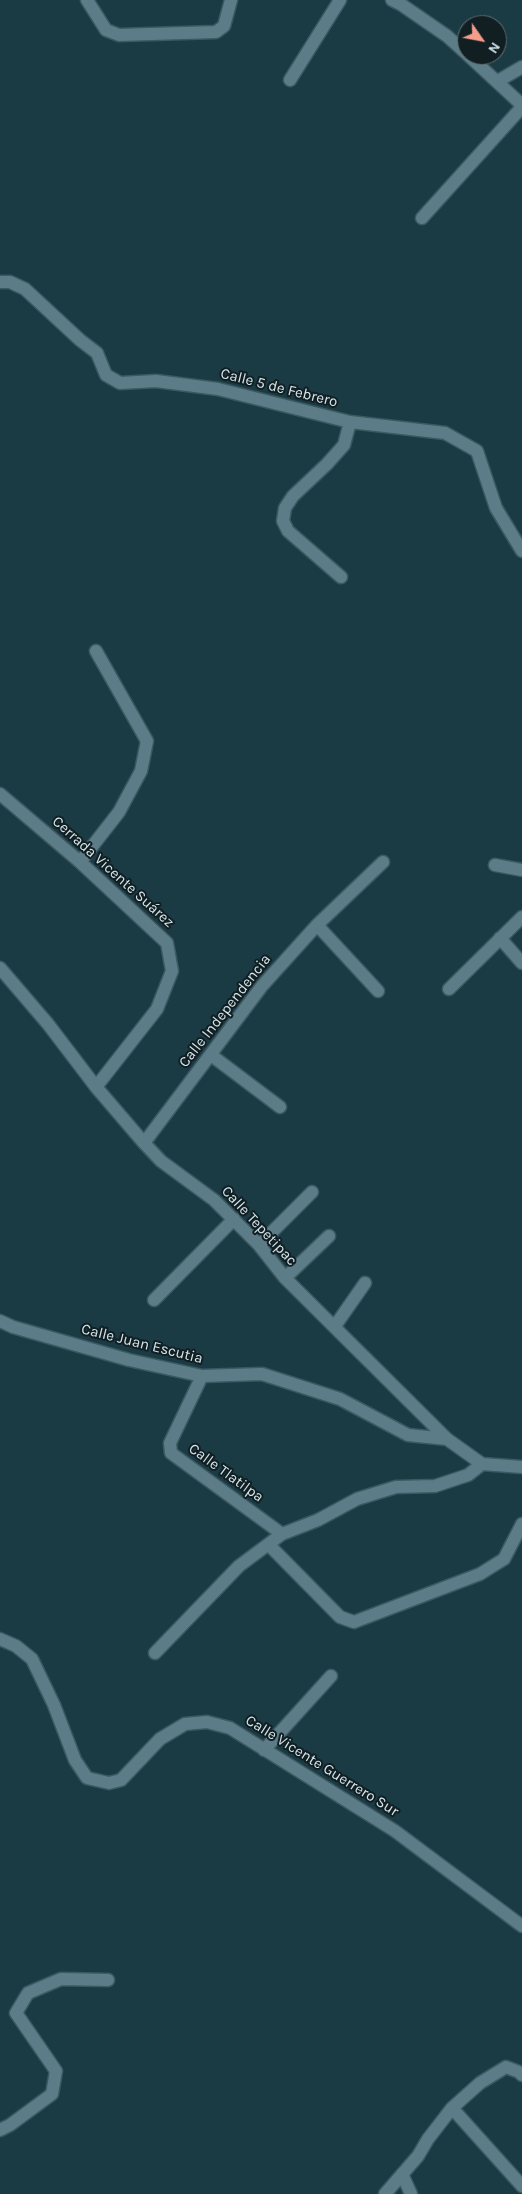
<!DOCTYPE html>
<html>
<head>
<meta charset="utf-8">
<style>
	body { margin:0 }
	#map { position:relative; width:522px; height:2194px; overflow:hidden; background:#1a3a44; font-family:Karla,sans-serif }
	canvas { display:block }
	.north { position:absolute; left:457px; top:15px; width:50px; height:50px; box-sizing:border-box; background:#111f23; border:1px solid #5f6f73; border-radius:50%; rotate:123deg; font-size:14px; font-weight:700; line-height:20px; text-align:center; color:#d4e6ec }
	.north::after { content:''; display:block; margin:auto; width:18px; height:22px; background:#f49d8b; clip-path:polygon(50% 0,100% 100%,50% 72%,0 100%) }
</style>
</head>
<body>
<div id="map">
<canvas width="522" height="2194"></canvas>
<div class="north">N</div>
</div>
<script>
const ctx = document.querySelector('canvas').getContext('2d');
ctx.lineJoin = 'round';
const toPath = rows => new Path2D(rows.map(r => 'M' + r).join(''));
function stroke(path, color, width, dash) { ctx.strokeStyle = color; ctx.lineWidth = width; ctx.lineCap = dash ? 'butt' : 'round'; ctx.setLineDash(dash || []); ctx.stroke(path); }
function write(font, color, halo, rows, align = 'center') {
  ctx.font = font + ' Karla,sans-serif'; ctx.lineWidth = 4; ctx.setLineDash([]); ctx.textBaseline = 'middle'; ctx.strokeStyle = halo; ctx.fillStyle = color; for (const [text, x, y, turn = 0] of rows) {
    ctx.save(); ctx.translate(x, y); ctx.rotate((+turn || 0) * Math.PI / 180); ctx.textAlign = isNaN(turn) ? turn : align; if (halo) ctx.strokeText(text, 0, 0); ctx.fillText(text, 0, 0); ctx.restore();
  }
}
const minor = toPath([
	[87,0,106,30,119,35,216,32,224,26,231,0],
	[392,0,402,5,447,36,467,54],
	[468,55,522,105],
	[290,80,340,0],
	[498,81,522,67],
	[422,218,522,107],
	[0,282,10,282,25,289,80,340,97,353,106,375,120,383,156,381,218,389,350,422,445,433,477,451,496,508,522,551],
	[341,577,288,531,283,521,285,508,293,496,327,464,344,445,350,422],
	[0,794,80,862,167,943,172,971,157,1009,96,1087],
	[80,862,119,812,141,771,147,741,96,651],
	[495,865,522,870],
	[317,925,378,991],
	[500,938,522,963],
	[0,968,48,1024,96,1087,144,1143,161,1161,214,1200,259,1245,285,1278,447,1439,482,1464,522,1467],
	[449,989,522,917],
	[211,1055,280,1107],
	[144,1143,262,986,317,925,383,862],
	[259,1245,312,1192],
	[285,1278,329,1236],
	[154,1300,234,1219],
	[0,1321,13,1327,129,1360,202,1376,262,1374,340,1399,408,1435,447,1439],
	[335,1326,365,1283],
	[202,1376,170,1443,171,1453,282,1534],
	[269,1545,340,1617,354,1622,480,1574,504,1559,522,1524],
	[0,1639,16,1646,32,1659,54,1705,75,1760,87,1778,109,1783,121,1780,160,1739,185,1724,207,1722,230,1728,395,1831,522,1926],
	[155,1653,239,1566,282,1534,318,1520,357,1499,396,1487,435,1486,468,1475,482,1464],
	[264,1750,331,1676],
	[452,2108,522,2186],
	[0,2130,10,2125,52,2094,56,2071,16,2013,28,1993,61,1979,108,1980],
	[402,2174,411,2194],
	[385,2194,418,2156,428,2139,452,2108,480,2083,506,2067,519,2072,522,2075]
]);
const streetNames = [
	["Calle 5 de Febrero",279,388,14],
	["Cerrada Vicente Suárez",113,872,42],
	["Calle Independencia",225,1011,-52],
	["Calle Tepetipac",259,1226,47],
	["Calle Juan Escutia",142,1344,14],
	["Calle Tlatilpa",226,1473,36],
	["Calle Vicente Guerrero Sur",322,1766,32]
];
stroke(minor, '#3c5860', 15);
stroke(minor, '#5c7d88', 12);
write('15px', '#d4e6ec', '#111f23', streetNames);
</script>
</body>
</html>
